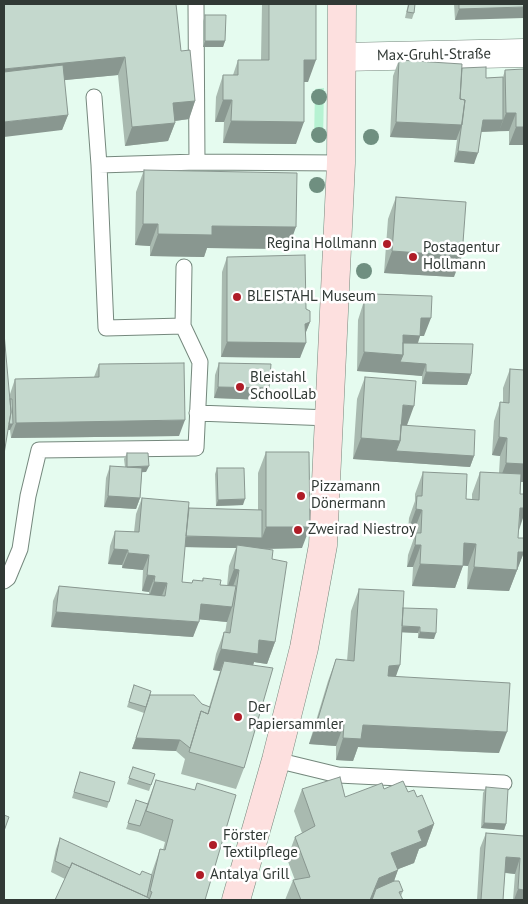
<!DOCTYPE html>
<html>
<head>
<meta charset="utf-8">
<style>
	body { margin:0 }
	#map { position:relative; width:528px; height:904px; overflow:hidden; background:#e5fbef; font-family:"PT Sans",sans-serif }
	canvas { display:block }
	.frame { position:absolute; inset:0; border:5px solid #313935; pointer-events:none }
</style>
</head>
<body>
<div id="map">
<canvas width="528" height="904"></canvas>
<div class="frame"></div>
</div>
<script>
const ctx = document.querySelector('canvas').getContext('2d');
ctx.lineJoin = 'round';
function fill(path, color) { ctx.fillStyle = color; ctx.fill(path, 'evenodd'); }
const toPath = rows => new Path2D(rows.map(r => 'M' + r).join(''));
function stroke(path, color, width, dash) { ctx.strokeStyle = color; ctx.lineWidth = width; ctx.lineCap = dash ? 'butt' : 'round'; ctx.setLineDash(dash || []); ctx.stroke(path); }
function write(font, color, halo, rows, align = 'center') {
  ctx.font = font + ' "PT Sans",sans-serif'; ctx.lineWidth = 5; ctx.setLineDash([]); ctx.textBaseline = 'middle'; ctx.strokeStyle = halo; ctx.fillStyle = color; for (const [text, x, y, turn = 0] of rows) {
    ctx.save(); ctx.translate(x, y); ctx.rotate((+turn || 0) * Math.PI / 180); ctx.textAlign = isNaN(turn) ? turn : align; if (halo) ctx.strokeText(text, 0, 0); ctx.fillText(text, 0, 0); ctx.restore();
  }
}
const green = toPath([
	[324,88,323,142,314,142,315,89]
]);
const service = toPath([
	[196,4,197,162],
	[94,97,99,165],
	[184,267,183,326,106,328,99,165,197,162,341,163],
	[197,413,330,418],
	[4,581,8,578,20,549,28,496,39,450,196,448,200,362,183,326],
	[276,760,338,775,504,783]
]);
const minor = toPath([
	[343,57,524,53]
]);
const secondary = toPath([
	[236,900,276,760,304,648,323,545,341,163,342,4]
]);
const trees = [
	[319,97],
	[319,135],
	[371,137],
	[317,185],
	[364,271]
];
const wall = toPath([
	[4,4,181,51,195,101,189,119,175,121,175,123,168,141,125,146,118,75,64,80,68,115,62,130],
	[262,4,316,4,308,82,304,82,296,144,223,143,224,122,215,122,216,97,223,75,233,75,238,60,261,60],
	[408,4,415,4,414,13,412,19,405,18],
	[454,4,524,4,455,20],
	[205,15,225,41,223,47,203,47,203,21],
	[399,60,462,68,486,78,503,77,505,70,524,145,509,145,509,131,481,132,474,164,454,162,457,140,390,137,393,76],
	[144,170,288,249,207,248,204,257,150,256,150,246,135,245,136,192],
	[396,197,454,277,384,273,388,219],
	[227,257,306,309,310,322,305,334,300,358,221,357,222,272],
	[364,301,424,336,420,336,418,343,471,374,467,385,422,384,422,376,396,373,357,371,358,320],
	[219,363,265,400,214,398,215,375],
	[99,364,179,436,11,438,10,430,8,430,10,394,15,379,94,377],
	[510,369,524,370,524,482,521,482,518,538,524,552,509,591,467,589,468,566,463,565,455,588,412,586,413,567,407,567,408,555,414,538,414,531,408,531,409,518,415,501,415,494,423,472,466,499,472,499,472,494,480,472,499,473,500,456,492,455,494,421,500,402,503,402,503,388],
	[365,377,407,425,474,456,470,467,353,459,357,399],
	[266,452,302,548,266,549,272,559,275,642,267,664,254,662,253,666,244,768,236,789,181,774,185,759,176,751,132,749,145,712,144,713,127,707,134,685,147,704,202,704,209,707,220,671,213,670,216,654,224,632,225,633,227,621,227,622,199,619,193,637,51,627,53,601,59,586,149,595,149,592,142,591,143,570,122,568,122,565,108,564,110,546,115,531,134,532,136,514,142,498,189,508,258,510,258,473],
	[185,547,236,548,229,566,227,586,220,585,203,578,202,581,193,580,192,583,182,582],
	[127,453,146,472,142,472,140,498,136,509,104,507,106,478,110,466,125,467,124,459],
	[217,468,243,505,216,506,215,474],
	[359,589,403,608,434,639,418,638,418,633,402,632,396,676,499,753,358,747,353,761,336,760,336,746,309,744,328,681,336,659,347,661,351,611],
	[133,767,155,774,149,791,127,784],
	[80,772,115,782,107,808,72,798],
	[156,780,194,790,205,900,55,900,65,879,51,872,56,849,60,838,140,875,151,875,160,849,163,850,165,842,138,832,126,829,136,800,147,804],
	[486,787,506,824,504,830,481,828,483,793],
	[302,789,345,797,384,789,408,792,417,797,434,824,426,846,419,849,414,863,398,869,394,881,403,891,401,896,371,900,285,900,293,880,295,880,287,859,295,837,302,833,294,811],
	[486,833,524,836,524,900,513,900,515,874,505,873,503,900,477,900,480,848]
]);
const shadedWall = toPath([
	[524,7,524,18,455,20,459,9],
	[205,41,225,41,223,47,203,47],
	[125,57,118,75,4,86,4,69],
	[304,60,316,60,308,82,296,82],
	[223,100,232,100,224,122,215,122],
	[195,101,189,119,167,122,173,103],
	[506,113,516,113,509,131,499,131],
	[68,115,62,130,4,137,4,122],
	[483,120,503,120,499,131,479,132],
	[231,121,304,122,296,144,223,143],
	[396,122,462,125,456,140,390,137],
	[175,123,168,141,125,146,132,127],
	[516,127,524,127,524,145,509,145],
	[458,151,478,153,474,164,454,162],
	[143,224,158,224,150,246,135,245],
	[212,226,296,227,288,249,207,248,204,257,150,256,158,234],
	[392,251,462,256,454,277,384,273],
	[421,318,431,318,424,336,420,336,414,354,400,354,403,335],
	[310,322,304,337,305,324],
	[227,342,306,343,300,358,221,357],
	[364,352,403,355,426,364,422,376,357,371],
	[426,372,471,374,467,385,422,384],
	[218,387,269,388,265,400,214,398],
	[403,405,414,406,406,428,398,427],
	[185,420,179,436,11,438,16,423],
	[7,424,13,424,10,430,4,430],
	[499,437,507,438,500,456,492,455],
	[361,438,400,441,474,456,470,467,353,459],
	[506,463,524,464,524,482,499,482],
	[149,466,146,472,125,473,127,467],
	[108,496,140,498,136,509,104,507],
	[245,499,243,505,216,506,218,500],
	[520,508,524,508,524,515,519,530],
	[416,509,422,510,414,531,408,531],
	[266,527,310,527,302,548,258,549],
	[186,536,262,538,258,549,237,545,236,548,182,547],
	[464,543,476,544,468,566,456,565],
	[415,545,421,545,413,567,407,567],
	[114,549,128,550,122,565,108,564],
	[518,552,524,552,509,591,467,589,474,567],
	[128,553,149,555,143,570,122,568],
	[420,564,463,566,455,588,412,586],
	[234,569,239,570,231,592,226,591],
	[147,575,155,576,149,592,142,591],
	[154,582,167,583,161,598,149,597],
	[201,604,232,607,227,622,195,619],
	[56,612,199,622,193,637,51,627],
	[397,626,420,627,418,633,394,632],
	[420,632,436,633,434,639,418,638],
	[259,640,275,642,267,664,254,662,250,675,224,661,220,671,213,670,221,649],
	[400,665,392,687,381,687,389,666],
	[317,722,344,724,336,746,309,744],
	[363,725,507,732,499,753,358,747,353,761,336,760,343,738],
	[136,738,180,740,176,751,132,749],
	[484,823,506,824,504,830,481,828],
	[434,824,426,846,419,849,414,863,383,875,391,853,418,831],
	[506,857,520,858,515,874,500,872],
	[398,870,390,892,370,900,379,878],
	[518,889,524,890,524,900,514,900]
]);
const building = toPath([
	[4,4,176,4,181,51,190,50,195,101,173,103,175,123,132,127,125,57,4,69,4,4],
	[269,4,316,4,316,60,304,60,304,122,231,121,232,100,223,100,223,75,238,75,238,60,269,60,269,4],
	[409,4,415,4,414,13,407,12,409,4],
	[459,4,524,4,524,7,459,9,459,4],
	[205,15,226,15,225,41,205,41,205,15],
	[399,60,462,64,460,99,465,100,462,125,396,122,399,60],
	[63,65,68,115,4,122,4,72,63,65],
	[486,67,486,78,503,77,503,120,483,120,478,153,458,151,465,100,460,99,462,68,486,67],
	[524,69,524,127,516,127,516,113,506,113,505,70,524,69],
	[144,170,297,173,296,227,212,226,212,235,158,234,158,224,143,224,144,170],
	[396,197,466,202,462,256,392,251,396,197],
	[305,255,306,309,310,311,310,322,305,324,306,343,227,342,227,257,305,255],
	[372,294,432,296,431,318,421,318,420,336,403,335,403,355,364,352,364,301,372,294],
	[4,333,11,412,4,454,4,333],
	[403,343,473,344,471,374,426,372,426,364,400,362,403,355,403,343],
	[184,363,185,420,16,423,15,379,99,377,99,364,184,363],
	[219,363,271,364,269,388,218,387,219,363],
	[510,369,524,370,524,464,506,463,507,438,499,437,500,402,509,403,510,369],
	[365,377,416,381,414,406,403,405,400,441,361,438,365,377],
	[10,399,12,399,13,424,9,424,11,412,10,399],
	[401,425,475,430,474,456,396,451,400,441,401,425],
	[266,452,309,452,310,527,266,527,266,452],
	[127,453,148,453,149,466,127,467,127,453],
	[110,466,142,468,140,498,108,496,110,466],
	[217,468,244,468,245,499,218,500,217,468],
	[423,472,467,474,466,499,479,500,480,472,521,474,520,494,524,494,524,508,520,508,518,538,524,538,524,552,518,552,517,570,474,567,476,544,464,543,463,566,420,564,421,545,415,545,416,533,421,533,422,510,416,509,417,496,422,496,423,472],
	[142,498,189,502,182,582,192,583,193,580,203,581,203,578,221,580,220,585,236,586,232,607,201,604,199,622,56,612,59,586,165,596,167,583,154,582,155,576,147,575,149,555,128,553,128,550,114,549,115,531,139,532,142,498],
	[189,508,262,510,262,538,186,536,189,508],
	[237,545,273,550,272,559,287,562,275,642,259,640,258,654,221,649,224,632,230,633,235,600,239,570,234,569,237,545],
	[359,589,404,591,400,665,389,666,388,676,510,683,507,732,363,725,361,739,343,738,344,724,317,722,336,659,354,661,359,589],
	[403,608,437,609,436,633,420,632,420,627,402,626,403,608],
	[224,661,273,668,244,768,189,752,201,711,208,714,224,661],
	[134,685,151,691,146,707,129,702,134,685],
	[150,695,194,695,202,704,210,707,208,714,201,711,190,748,180,740,136,738,150,695],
	[133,767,155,774,151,785,129,778,133,767],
	[80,772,115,782,109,802,74,792,80,772],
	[340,777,345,797,382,783,384,789,403,781,408,792,414,790,417,797,422,795,434,824,418,831,422,841,391,853,398,870,379,878,370,900,301,900,293,880,310,877,295,837,315,826,302,789,340,777],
	[156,780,195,790,197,783,236,795,205,900,149,900,152,892,150,891,160,849,165,850,173,820,146,811,156,780],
	[486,787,508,789,506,824,484,823,486,787],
	[136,800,148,804,140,826,128,823,136,800],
	[4,815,9,817,4,831,4,815],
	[486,833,524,836,524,890,518,889,520,858,506,857,503,900,481,900,486,833],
	[60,838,140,875,142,871,152,875,147,897,72,863,70,868,55,861,60,838],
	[72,863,149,898,149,900,55,900,72,863],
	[394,881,399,881,403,891,399,892,403,900,372,900,376,889,394,881]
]);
const markers = [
	[387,244,5,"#af1c27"],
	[413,257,5,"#af1c27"],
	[237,297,5,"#af1c27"],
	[240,387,5,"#af1c27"],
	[301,496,5,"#af1c27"],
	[298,530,5,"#af1c27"],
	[238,717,5,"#af1c27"],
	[213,845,5,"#af1c27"],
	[200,875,5,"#af1c27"]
];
const streetNames = [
	["Max-Gruhl-Straße",434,55,-1]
];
const poiNames = [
	["Regina Hollmann",377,244,"right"],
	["Postagentur",423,248],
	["Hollmann",423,265],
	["BLEISTAHL Museum",247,297],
	["Bleistahl",250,378],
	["SchoolLab",250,395],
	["Pizzamann",311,487],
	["Dönermann",311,504],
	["Zweirad Niestroy",308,530],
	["Der",248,708],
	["Papiersammler",248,725],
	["Förster",223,836],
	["Textilpflege",223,853],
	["Antalya Grill",210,875]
];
fill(green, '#b6f2d2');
stroke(service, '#75887d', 17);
stroke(minor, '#75887d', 29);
stroke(secondary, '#75887d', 29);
stroke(service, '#fff', 15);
stroke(minor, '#fff', 28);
stroke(secondary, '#fde0df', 28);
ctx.fillStyle = '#6f8f80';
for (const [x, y] of trees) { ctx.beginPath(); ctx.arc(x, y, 8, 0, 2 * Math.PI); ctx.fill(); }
fill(wall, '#a9bab0');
fill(shadedWall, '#899790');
fill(building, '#c4d8cd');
stroke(building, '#899790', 1);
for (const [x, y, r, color] of markers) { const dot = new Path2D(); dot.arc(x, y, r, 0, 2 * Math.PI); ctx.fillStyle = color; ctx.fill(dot); stroke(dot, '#fff', 2); }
write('15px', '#313935', '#fff', streetNames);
write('15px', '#313935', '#fff', poiNames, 'left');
</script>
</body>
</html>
